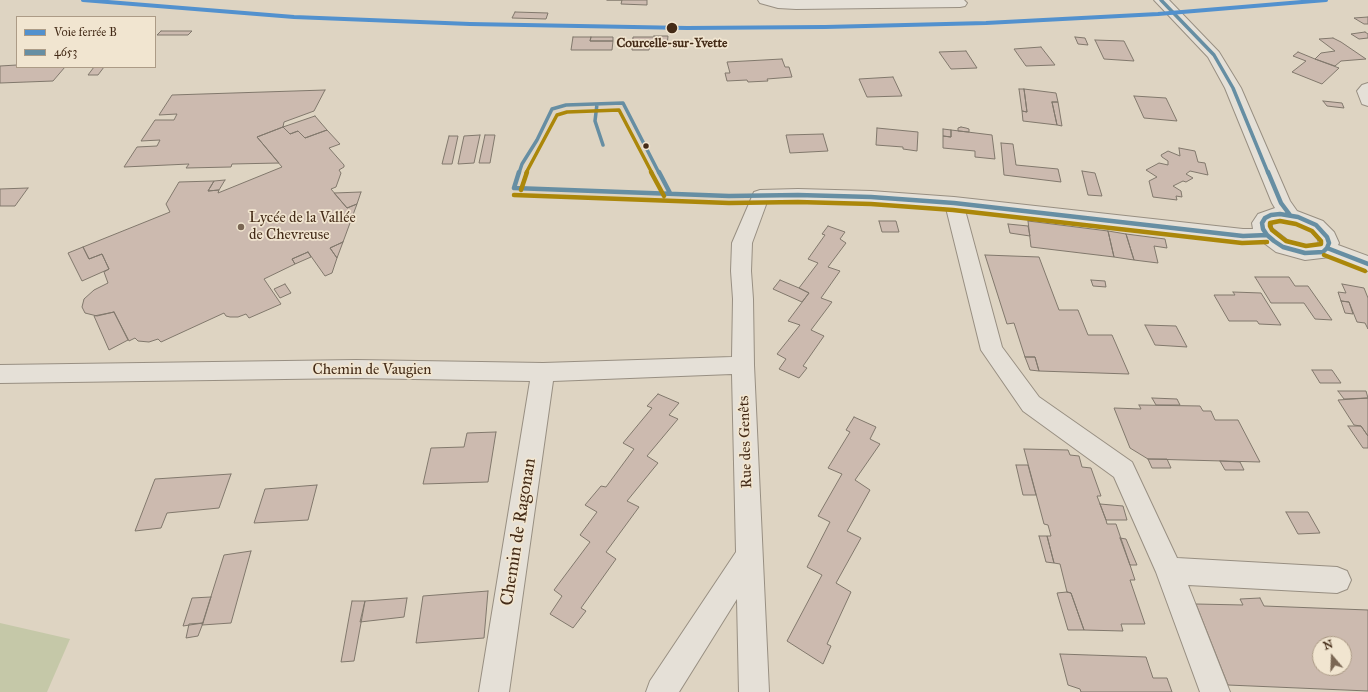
<!DOCTYPE html>
<html>
<head>
<meta charset="utf-8">
<style>
	body { margin:0 }
	#map { position:relative; width:1368px; height:692px; overflow:hidden; background:#ded4c2; font-family:"IM FELL Great Primer",serif }
	canvas { display:block }
	.legend { position:absolute; left:16px; top:16px; width:140px; height:52px; box-sizing:border-box; background:#f1e5d0; border:1px solid #ac9b86; margin:0; padding:5px 7px; list-style:none; font-size:12px; color:#442b17 }
	.legend li { display:flex; align-items:center; gap:8px; height:20px }
	.legend b { width:20px; border:1px solid #ac9b86 }
	.north { position:absolute; left:1312px; top:636px; width:40px; height:40px; box-sizing:border-box; background:#f1e5d0; border:1px solid #ac9b86; border-radius:50%; rotate:341deg; font-size:11px; font-weight:700; line-height:16px; text-align:center; color:#442b17 }
	.north::after { content:''; display:block; margin:auto; width:14px; height:18px; background:#7a6653; clip-path:polygon(50% 0,100% 100%,50% 72%,0 100%) }
</style>
</head>
<body>
<div id="map">
<canvas width="1368" height="692"></canvas>
<ul class="legend">
<li><b style="height:5px;background:#5291ce"></b>Voie ferrée B</li>
<li><b style="height:5px;background:#668ea3"></b>4653</li>
</ul>
<div class="north">N</div>
</div>
<script>
const ctx = document.querySelector('canvas').getContext('2d');
ctx.lineJoin = 'round';
function fill(path, color) { ctx.fillStyle = color; ctx.fill(path, 'evenodd'); }
const toPath = rows => new Path2D(rows.map(r => 'M' + r).join(''));
function stroke(path, color, width, dash) { ctx.strokeStyle = color; ctx.lineWidth = width; ctx.lineCap = dash ? 'butt' : 'round'; ctx.setLineDash(dash || []); ctx.stroke(path); }
function write(font, color, halo, rows, align = 'center') {
  ctx.font = font + ' "IM FELL Great Primer",serif'; ctx.lineWidth = 3.5; ctx.setLineDash([]); ctx.textBaseline = 'middle'; ctx.strokeStyle = halo; ctx.fillStyle = color; for (const [text, x, y, turn = 0] of rows) {
    ctx.save(); ctx.translate(x, y); ctx.rotate((+turn || 0) * Math.PI / 180); ctx.textAlign = isNaN(turn) ? turn : align; if (halo) ctx.strokeText(text, 0, 0); ctx.fillText(text, 0, 0); ctx.restore();
  }
}
const green = toPath([
	[0,623,70,639,47,692,0,692]
]);
const building = toPath([
	[607,0,647,0,647,5,621,4,622,0,607,0],
	[515,12,548,13,546,19,512,18,515,12],
	[1368,17,1368,24,1364,24,1354,18,1368,17],
	[161,31,192,31,188,35,157,35,161,31],
	[1365,32,1368,34,1368,38,1359,39,1351,34,1365,32],
	[654,36,668,36,667,47,650,46,649,50,632,50,633,37,654,37,654,36],
	[573,37,591,37,590,41,613,41,612,50,571,50,573,37],
	[591,37,613,37,613,41,590,41,591,37],
	[1075,37,1085,38,1088,45,1078,44,1075,37],
	[1333,38,1341,42,1366,59,1341,61,1335,66,1315,59,1321,53,1335,51,1319,39,1333,38],
	[1095,40,1124,41,1134,61,1104,59,1095,40],
	[1041,47,1055,65,1026,66,1014,49,1041,47],
	[966,51,977,68,951,69,939,52,966,51],
	[1298,52,1315,59,1339,68,1322,84,1292,72,1306,61,1293,56,1298,52],
	[782,59,785,67,789,67,792,77,767,79,768,81,748,82,747,80,727,81,725,73,730,73,727,62,782,59],
	[17,65,17,67,65,67,53,81,0,83,0,66,17,65],
	[94,67,104,67,98,75,88,75,94,67],
	[893,77,902,96,867,97,859,79,893,77],
	[1019,89,1024,89,1027,112,1022,111,1019,89],
	[1024,89,1056,93,1058,102,1052,102,1057,125,1023,121,1022,111,1027,112,1024,89],
	[325,90,314,111,284,122,283,127,257,137,279,163,232,164,231,167,186,168,189,164,124,167,137,147,157,146,160,140,141,141,155,120,174,120,177,114,159,115,172,95,325,90],
	[1134,96,1166,98,1177,121,1144,118,1134,96],
	[1323,101,1342,103,1344,108,1327,106,1323,101],
	[1052,102,1058,102,1062,126,1057,125,1052,102],
	[315,116,327,130,305,138,298,131,290,134,283,127,315,116],
	[283,127,290,134,298,131,305,138,327,130,340,144,329,148,344,165,344,167,339,170,341,173,336,187,331,189,347,208,357,204,343,242,330,248,337,258,332,273,325,276,308,252,292,259,295,264,264,279,281,304,249,318,246,314,238,317,230,317,226,316,224,313,161,342,158,339,149,342,138,341,135,338,129,341,114,312,97,316,85,313,82,307,84,299,94,290,108,283,104,272,109,269,102,254,89,259,83,247,170,212,166,204,179,182,214,181,208,191,219,190,218,193,282,167,257,137,283,127],
	[961,127,966,128,969,129,969,132,958,131,958,128,961,127],
	[877,128,918,132,917,151,903,149,903,147,876,145,877,128],
	[943,129,951,130,951,137,943,136,943,129],
	[951,130,992,135,995,159,975,157,975,151,943,148,943,136,951,137,951,130],
	[823,134,828,151,790,153,786,135,823,134],
	[480,135,474,163,458,164,464,136,480,135],
	[485,135,495,135,490,163,479,163,485,135],
	[449,136,458,136,452,164,442,164,449,136],
	[1001,143,1013,144,1016,165,1058,169,1061,182,1004,175,1001,143],
	[1179,148,1195,151,1198,162,1205,163,1208,175,1190,171,1186,174,1193,178,1186,182,1183,181,1173,186,1181,191,1182,197,1176,196,1177,200,1153,197,1149,181,1157,177,1146,170,1159,163,1168,165,1168,161,1162,157,1161,155,1168,151,1180,156,1179,148],
	[1082,171,1095,173,1102,196,1088,195,1082,171],
	[225,180,219,190,208,191,214,181,225,180],
	[28,188,15,206,0,206,0,189,28,188],
	[361,192,357,204,347,208,334,193,361,192],
	[879,221,896,221,899,232,882,232,879,221],
	[1028,221,1108,231,1114,257,1031,247,1028,221],
	[1008,224,1028,226,1030,236,1010,233,1008,224],
	[828,226,845,232,840,239,846,243,828,267,840,271,821,298,832,302,811,330,824,336,803,366,807,368,799,378,779,369,786,359,777,354,800,325,788,321,809,293,799,288,818,263,808,259,825,235,822,234,828,226],
	[1108,231,1126,234,1134,260,1114,257,1108,231],
	[1126,234,1165,239,1167,248,1154,246,1158,263,1134,260,1126,234],
	[343,242,337,258,330,248,343,242],
	[83,247,89,259,102,254,109,269,82,281,68,253,83,247],
	[308,252,311,257,295,264,292,259,308,252],
	[985,255,1039,257,1059,310,1078,310,1088,335,1112,335,1129,374,1039,371,1035,357,1025,357,1014,323,1007,324,985,255],
	[1255,277,1289,277,1295,286,1308,286,1332,320,1315,319,1304,303,1271,303,1255,277],
	[780,280,799,288,809,293,802,302,773,289,780,280],
	[1091,280,1105,281,1106,287,1093,286,1091,280],
	[285,284,291,293,280,298,274,289,285,284],
	[1342,284,1364,288,1368,298,1368,329,1365,323,1357,322,1349,302,1341,301,1338,292,1346,293,1342,284],
	[1233,292,1261,293,1281,325,1259,324,1257,321,1229,321,1214,295,1235,295,1233,292],
	[1341,301,1349,302,1353,314,1345,313,1341,301],
	[114,312,128,340,109,350,94,316,114,312],
	[1145,325,1176,326,1187,347,1155,345,1145,325],
	[1025,357,1035,357,1039,371,1030,370,1025,357],
	[1312,370,1332,370,1341,383,1320,383,1312,370],
	[1338,391,1366,391,1368,398,1344,399,1338,391],
	[658,394,679,403,669,415,678,419,647,456,658,463,627,501,639,507,606,552,616,559,581,608,586,611,573,628,550,614,562,596,554,590,590,542,580,535,597,512,585,505,601,486,606,487,634,449,623,443,652,408,647,406,658,394],
	[1152,398,1177,399,1180,405,1156,405,1152,398],
	[1368,398,1368,436,1361,426,1354,425,1338,400,1368,398],
	[1139,405,1200,406,1203,411,1211,411,1215,420,1238,420,1260,462,1148,459,1130,448,1114,408,1141,409,1139,405],
	[854,417,876,427,870,439,880,444,855,480,870,490,847,531,861,538,836,583,851,592,827,644,831,646,823,664,787,641,822,575,807,567,830,522,818,516,842,474,828,468,850,432,846,430,854,417],
	[1348,426,1361,426,1368,436,1368,448,1363,448,1348,426],
	[496,432,488,482,423,484,431,448,464,447,467,433,496,432],
	[1024,449,1068,450,1070,455,1079,456,1082,467,1091,468,1101,496,1097,496,1106,520,1107,524,1116,524,1130,565,1135,580,1130,580,1145,624,1121,624,1123,631,1084,630,1071,593,1067,592,1060,564,1054,563,1047,536,1051,536,1048,525,1044,524,1024,449],
	[1148,459,1167,459,1171,468,1152,468,1148,459],
	[1220,461,1240,462,1244,470,1225,470,1220,461],
	[1016,465,1028,465,1036,495,1023,495,1016,465],
	[231,474,219,508,167,513,161,528,135,531,155,479,231,474],
	[317,485,308,520,254,523,265,489,317,485],
	[1100,504,1123,506,1127,520,1106,520,1100,504],
	[1286,512,1308,512,1320,533,1298,534,1286,512],
	[1039,536,1047,536,1054,563,1046,562,1039,536],
	[1120,538,1126,539,1137,565,1130,565,1120,538],
	[251,551,231,623,202,625,224,555,251,551],
	[488,591,484,638,416,643,423,596,488,591],
	[1067,592,1071,593,1084,630,1068,630,1057,593,1067,592],
	[211,597,203,623,183,626,192,598,211,597],
	[407,598,404,617,360,622,365,601,407,598],
	[1260,598,1264,606,1368,610,1368,691,1228,685,1196,604,1243,605,1240,599,1260,598],
	[1320,644,1344,644,1344,668,1320,668,1320,644],
	[352,601,365,601,354,661,341,662,352,601],
	[203,623,198,636,186,638,189,624,203,623],
	[1060,654,1146,657,1153,678,1167,678,1172,692,1081,692,1080,689,1068,685,1060,654]
]);
const minor = toPath([
	[758,0,964,0,967,3,965,6,960,7,796,9,778,8,760,3,758,0],
	[1368,83,1368,106,1362,104,1357,91,1362,85,1368,83],
	[798,189,871,191,954,197,1243,229,1267,229,1274,230,1277,235,1274,240,1267,241,1243,243,965,210,1002,347,1039,397,1132,462,1177,558,1337,567,1347,571,1351,580,1347,589,1337,593,1188,585,1230,692,1200,692,1156,572,1114,477,1023,411,981,350,946,208,871,203,767,202,752,243,751,271,753,299,754,365,769,692,739,692,737,599,679,692,646,692,650,681,736,552,732,374,553,381,509,692,479,692,530,381,356,378,0,383,0,365,356,360,543,363,732,357,733,299,731,271,732,243,754,192,760,190,798,189]
]);
const tertiary = toPath([
	[1154,0,1169,0,1219,52,1241,88,1290,201,1297,211,1323,221,1334,232,1339,243,1338,245,1368,256,1368,271,1330,257,1305,260,1276,252,1260,240,1253,229,1252,223,1258,214,1275,208,1272,203,1225,88,1208,57,1154,0],
	[1280,220,1294,222,1309,229,1318,239,1319,245,1305,246,1290,242,1272,228,1272,222,1280,220]
]);
const bus1Far1 = toPath([
	[1161,0,1214,55,1233,88,1268,173],
	[597,104,595,121,603,145],
	[519,173,522,164,537,140,552,109,566,105,623,103,659,173]
]);
const bus1 = toPath([
	[659,172,670,193],
	[1268,172,1281,203,1290,215],
	[514,188,729,196,798,195,871,197,954,203,1243,236,1267,235],
	[514,188,519,172],
	[1280,214,1298,217,1316,225,1327,237,1329,243,1327,248,1323,252,1305,253,1283,247,1274,241,1267,235,1263,229,1262,223,1265,218,1271,215,1280,214],
	[1327,248,1368,264]
]);
const bus2Far1 = toPath([
	[526,173,557,115,567,112,619,110,652,173]
]);
const bus2 = toPath([
	[651,172,664,196],
	[521,190,527,172],
	[514,195,729,203,798,202,871,204,953,210,1242,243,1267,242],
	[1280,221,1296,224,1312,231,1321,241,1321,244,1306,246,1286,241,1272,230,1270,226,1270,223,1280,221],
	[1324,255,1365,271]
]);
const rail1 = toPath([
	[83,0,294,17,470,24,687,28,825,27,986,23,1158,14,1326,0]
]);
const markers = [
	[672,28,6,"#442b17"],
	[646,146,3.5,"#442b17"],
	[241,227,4,"#7a6653"]
];
const farStopnames = [
	["Courcelle-sur-Yvette",672,44]
];
const poiNames = [
	["Lycée de la Vallée",249,218],
	["de Chevreuse",249,235]
];
const streetNames = [
	["Chemin de Vaugien",372,370],
	["Rue des Genêts",746,442,-92]
];
const nearStreetnames = [
	["Chemin de Ragonan",519,532,-81]
];
fill(green, '#c5c8a8');
fill(building, '#ccbaaf');
stroke(building, '#81786c', 1);
stroke(minor, '#988f82', 2);
stroke(tertiary, '#988f82', 2);
fill(minor, '#e5e0d7');
fill(tertiary, '#e5e0d7');
stroke(bus1Far1, '#668ea3', 3.5);
stroke(bus1, '#668ea3', 4.5);
stroke(bus2Far1, '#ab870a', 3.5);
stroke(bus2, '#ab870a', 4.5);
stroke(rail1, '#5291ce', 4);
for (const [x, y, r, color] of markers) { const dot = new Path2D(); dot.arc(x, y, r, 0, 2 * Math.PI); ctx.fillStyle = color; ctx.fill(dot); stroke(dot, '#f1e5d0', 1.5); }
write('bold 13px', '#442b17', '#f1e5d0', farStopnames);
write('15px', '#442b17', '#f1e5d0', poiNames, 'left');
write('15px', '#442b17', '#f1e5d0', streetNames);
write('18px', '#442b17', '#f1e5d0', nearStreetnames);
</script>
</body>
</html>
